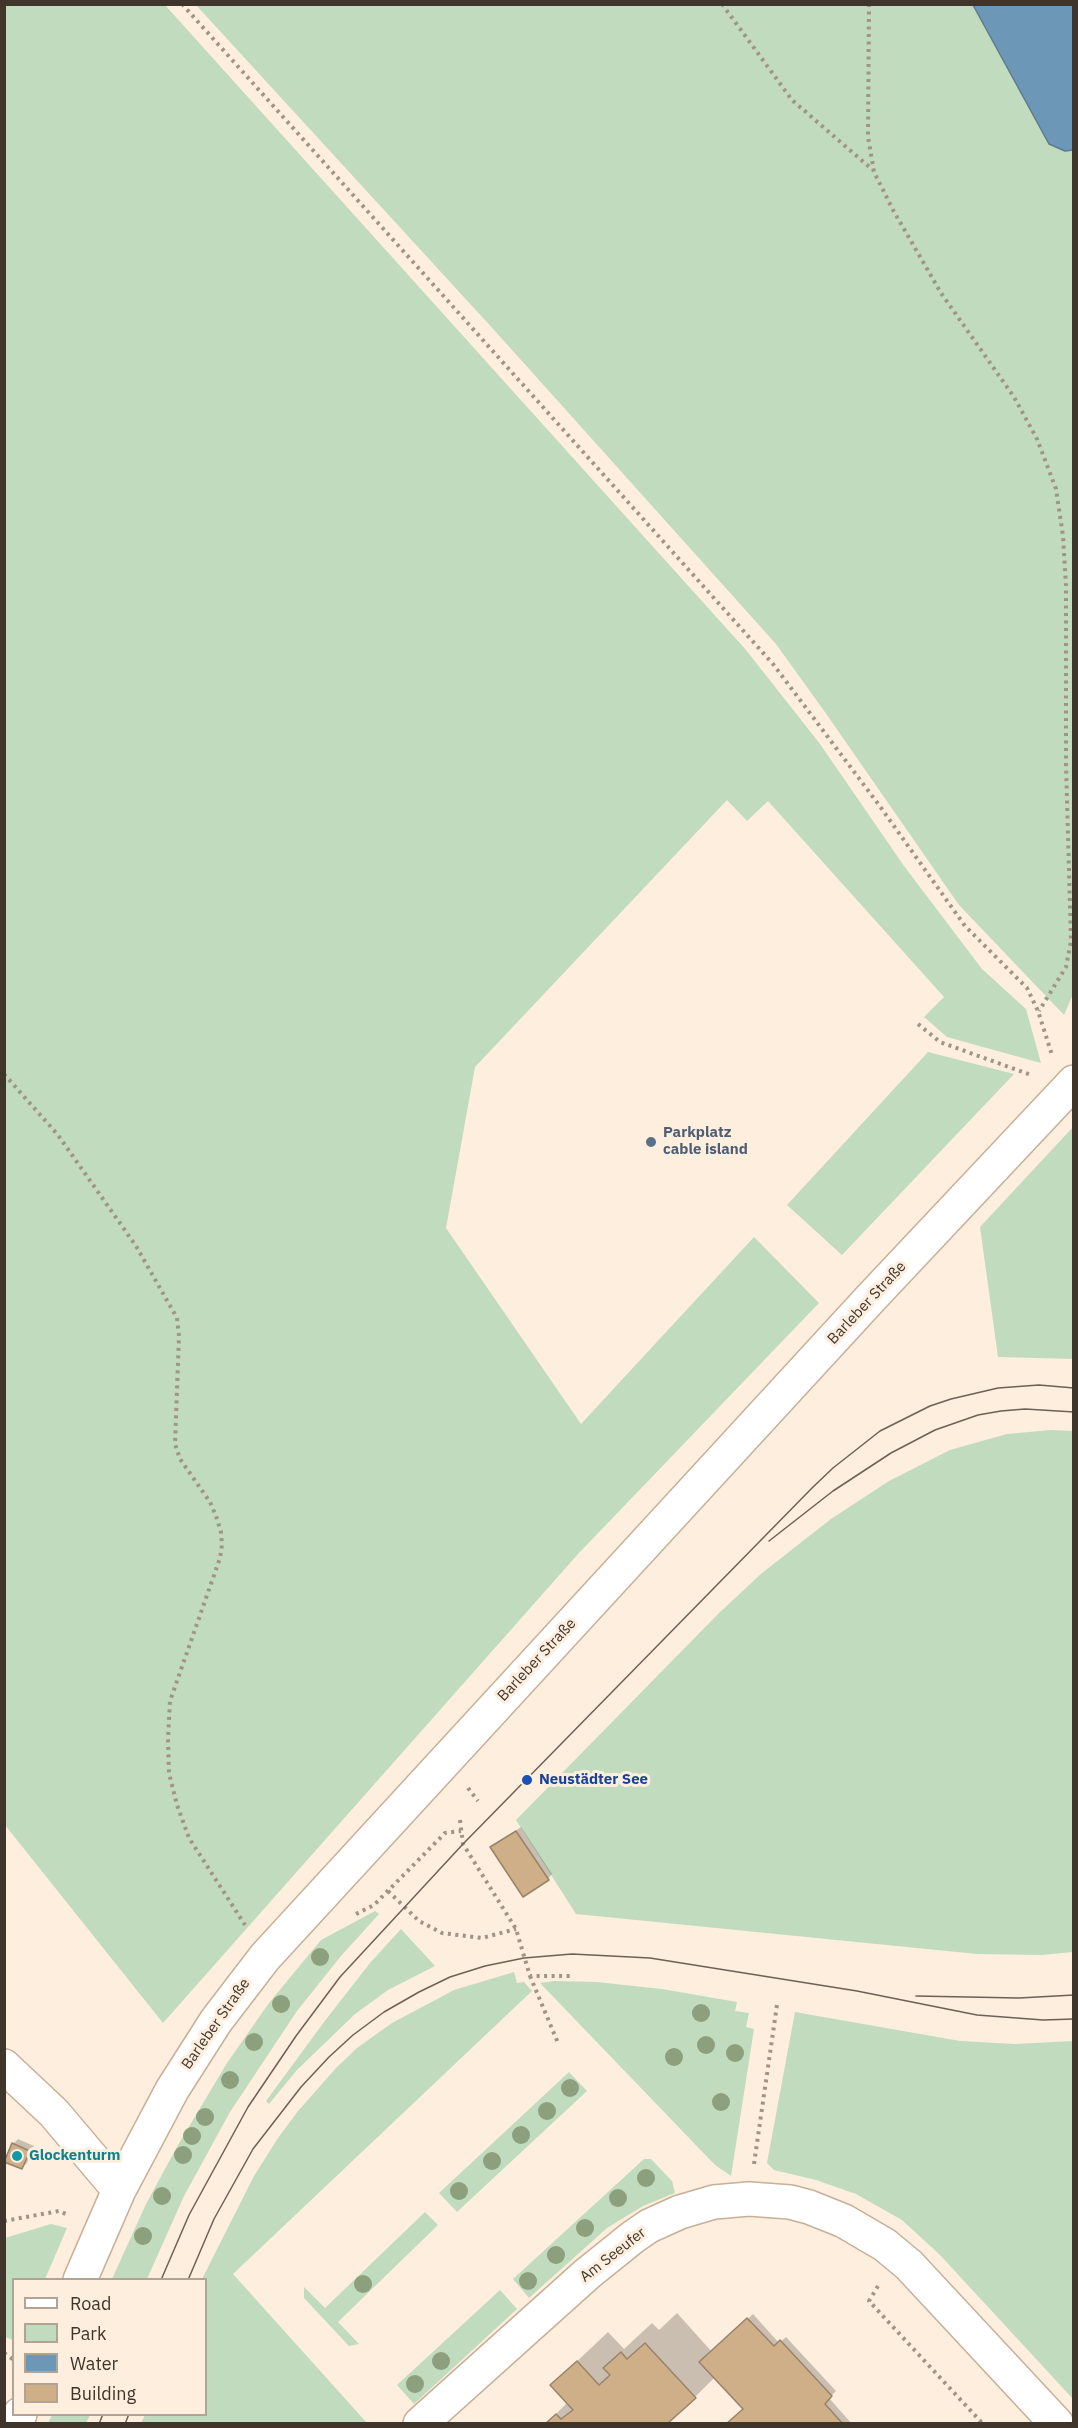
<!DOCTYPE html>
<html>
<head>
<meta charset="utf-8">
<style>
	body { margin:0 }
	#map { position:relative; width:1078px; height:2428px; overflow:hidden; background:#fdeede; font-family:"IBM Plex Sans",sans-serif }
	canvas { display:block }
	.frame { position:absolute; inset:0; border:6px solid #3f352b; pointer-events:none }
	.legend { position:absolute; left:12px; top:2278px; width:195px; height:138px; box-sizing:border-box; background:#fdeede; border:2px solid #b1a496; margin:0; padding:8px 10px; list-style:none; font-size:18px; color:#3f352b }
	.legend li { display:flex; align-items:center; gap:12px; height:30px }
	.legend b { width:30px; border:2px solid #b1a496 }
</style>
</head>
<body>
<div id="map">
<canvas width="1078" height="2428"></canvas>
<div class="frame"></div>
<ul class="legend">
<li><b style="height:8px;background:#fff"></b>Road</li>
<li><b style="height:16px;background:#c0dbbd"></b>Park</li>
<li><b style="height:16px;background:#6d97b6"></b>Water</li>
<li><b style="height:16px;background:#cfaf88"></b>Building</li>
</ul>
</div>
<script>
const ctx = document.querySelector('canvas').getContext('2d');
ctx.lineJoin = 'round';
function fill(path, color) { ctx.fillStyle = color; ctx.fill(path, 'evenodd'); }
const toPath = rows => new Path2D(rows.map(r => 'M' + r).join(''));
function stroke(path, color, width, dash) { ctx.strokeStyle = color; ctx.lineWidth = width; ctx.lineCap = dash ? 'butt' : 'round'; ctx.setLineDash(dash || []); ctx.stroke(path); }
function write(font, color, halo, rows, align = 'center') {
  ctx.font = font + ' "IBM Plex Sans",sans-serif'; ctx.lineWidth = 6; ctx.setLineDash([]); ctx.textBaseline = 'middle'; ctx.strokeStyle = halo; ctx.fillStyle = color; for (const [text, x, y, turn = 0] of rows) {
    ctx.save(); ctx.translate(x, y); ctx.rotate((+turn || 0) * Math.PI / 180); ctx.textAlign = isNaN(turn) ? turn : align; if (halo) ctx.strokeText(text, 0, 0); ctx.fillText(text, 0, 0); ctx.restore();
  }
}
const green = toPath([
	[5,4,165,5,746,650,820,744,904,866,982,969,1026,1009,1041,1063,947,1037,924,1017,944,997,768,801,747,821,727,800,475,1067,446,1228,581,1424,754,1237,819,1303,578,1554,163,2023,5,1825],
	[196,5,973,5,1049,144,1065,151,1073,150,1074,992,1064,1015,959,905,827,715,776,644,495,331],
	[928,1052,1014,1074,842,1255,787,1205],
	[1073,1127,1073,1359,998,1357,980,1227],
	[1051,1430,1074,1431,1073,1952,1041,1955,977,1954,576,1914,516,1820,719,1613,762,1573,831,1519,889,1481,950,1450,1007,1434],
	[375,1911,379,1914,341,1956,297,2011,230,2112,184,2196,147,2279,112,2279,146,2204,178,2145,227,2063,269,2003,321,1940],
	[401,1929,435,1966,388,1990,355,2014,297,2070,269,2104,266,2101,324,2022,370,1963],
	[514,1972,517,1983,524,1982,532,1991,233,2274,367,2423,141,2423,145,2415,206,2414,206,2280,202,2279,254,2176,278,2138,298,2111,336,2068,357,2048,392,2023,454,1990],
	[554,1981,596,1982,662,1989,737,2002,735,2011,749,2013,746,2027,754,2029,731,2176,715,2165,540,1983],
	[795,2012,960,2041,1015,2044,1073,2041,1073,2399,940,2255,902,2220,856,2194,816,2180,774,2170,767,2163],
	[569,2072,587,2091,457,2212,439,2193],
	[644,2159,651,2159,672,2181,675,2193,643,2206,607,2228,529,2298,513,2279],
	[425,2212,438,2225,338,2322,359,2344,349,2346,304,2298,304,2287,325,2308],
	[51,2224,67,2228,45,2279,14,2280,13,2340,5,2337,5,2238],
	[500,2290,517,2309,414,2404,397,2385],
	[52,2415,52,2414,90,2415,86,2423,48,2423]
]);
const water = toPath([
	[973,5,1073,5,1073,150,1065,151,1049,144,973,5]
]);
const shadow = toPath([
	[521,1827,552,1874,548,1879,492,1847],
	[18,2139,34,2146,27,2163,22,2168,13,2144],
	[677,2313,712,2352,753,2314,779,2343,786,2337,836,2391,829,2398,852,2424,728,2424,745,2409,715,2377,695,2397,546,2424,568,2402,552,2385,608,2332,624,2349,652,2323,659,2330]
]);
const building = toPath([
	[516,1831,549,1880,523,1897,490,1847,516,1831],
	[12,2143,30,2151,22,2169,4,2162,12,2143],
	[747,2318,774,2346,780,2340,832,2396,825,2404,843,2424,726,2424,743,2409,699,2362,747,2318],
	[645,2343,696,2398,667,2424,545,2424,556,2414,561,2419,573,2410,550,2385,577,2361,599,2385,610,2375,603,2368,621,2352,627,2359,645,2343]
]);
const path = toPath([
	[182,4,773,664,879,805,965,926,1027,988,1038,1011,1052,1055],
	[722,4,792,100,874,171],
	[869,4,868,137,874,172,893,210,941,293,1014,397,1037,439,1056,489,1063,536,1066,586,1066,764,1071,941,1066,967,1039,1011],
	[918,1024,940,1042,1031,1075],
	[4,1074,58,1135,136,1246,177,1318,179,1336,175,1444,180,1459,210,1502,216,1516,221,1532,222,1545,220,1558,170,1701,168,1739,169,1773,177,1805,189,1838,245,1925],
	[468,1788,478,1801],
	[460,1820,463,1844,516,1929,530,1976,570,1976],
	[388,1891,419,1921,442,1933,482,1938,516,1929],
	[356,1914,374,1905,445,1833,461,1831],
	[530,1976,558,2043],
	[754,2164,777,2005],
	[4,2221,59,2211,68,2215],
	[878,2286,869,2301,983,2424],
	[4,2353,14,2360]
]);
const minor = toPath([
	[4,2066,54,2113,119,2190],
	[80,2280,119,2190,172,2090,216,2021,265,1957,869,1300,1074,1082],
	[16,2424,20,2414],
	[420,2424,587,2274,633,2237,649,2226,680,2212,714,2202,749,2199,790,2202,809,2207,844,2221,885,2245,909,2265,1057,2424]
]);
const tram = toPath([
	[769,1541,833,1491,891,1453,935,1430,978,1415,1001,1411,1025,1409,1074,1412],
	[916,1996,1019,1998,1074,1995],
	[161,2280,189,2215,248,2107,296,2036,340,1977,463,1844,813,1487,833,1468,880,1431,930,1406,951,1399,998,1388,1039,1385,1074,1388],
	[188,2280,214,2219,253,2149,301,2087,329,2057,353,2035,384,2012,419,1992,450,1977,485,1966,524,1958,572,1954,650,1958,857,1991,977,2015,1043,2020,1074,2019],
	[99,2424,103,2414],
	[125,2424,129,2414]
]);
const trees = [
	[320,1957],
	[281,2004],
	[701,2013],
	[254,2042],
	[706,2045],
	[735,2053],
	[674,2057],
	[230,2080],
	[570,2088],
	[721,2102],
	[547,2111],
	[205,2117],
	[521,2135],
	[192,2136],
	[183,2155],
	[492,2161],
	[646,2178],
	[459,2191],
	[162,2196],
	[618,2198],
	[585,2228],
	[143,2236],
	[556,2255],
	[528,2281],
	[363,2284],
	[441,2361],
	[415,2384]
];
const markers = [
	[651,1142,6,"#5c6f8a"],
	[527,1780,6,"#1a4fb4"],
	[17,2156,6,"#0f9aa8"]
];
const serviceNames = [
	["Parkplatz",663,1133],
	["cable island",663,1150]
];
const streetNames = [
	["Barleber Straße",867,1303,-47],
	["Barleber Straße",537,1660,-47],
	["Barleber Straße",216,2024,-55],
	["Am Seeufer",613,2255,-38]
];
const transitNames = [
	["Neustädter See",539,1780]
];
const cultureNames = [
	["Glockenturm",29,2156]
];
fill(green, '#c0dbbd');
fill(water, '#6d97b6');
stroke(water, '#5f7a8c', 1.5);
fill(shadow, '#0003');
fill(building, '#cfaf88');
stroke(building, '#97836a', 1.5);
stroke(minor, '#c7b097', 36);
stroke(path, '#a09487', 4, [3, 4.5]);
stroke(minor, '#fff', 33);
stroke(tram, '#6c6155', 1.5);
ctx.fillStyle = '#8da07e';
for (const [x, y] of trees) { ctx.beginPath(); ctx.arc(x, y, 9, 0, 2 * Math.PI); ctx.fill(); }
for (const [x, y, r, color] of markers) { const dot = new Path2D(); dot.arc(x, y, r, 0, 2 * Math.PI); ctx.fillStyle = color; ctx.fill(dot); stroke(dot, '#fdeede', 2); }
write('bold 15px', '#4e5e75', '#fdeede', serviceNames, 'left');
write('15px', '#3f352b', '#fdeede', streetNames);
write('bold 15px', '#164399', '#fdeede', transitNames, 'left');
write('bold 15px', '#0d838f', '#fdeede', cultureNames, 'left');
</script>
</body>
</html>
